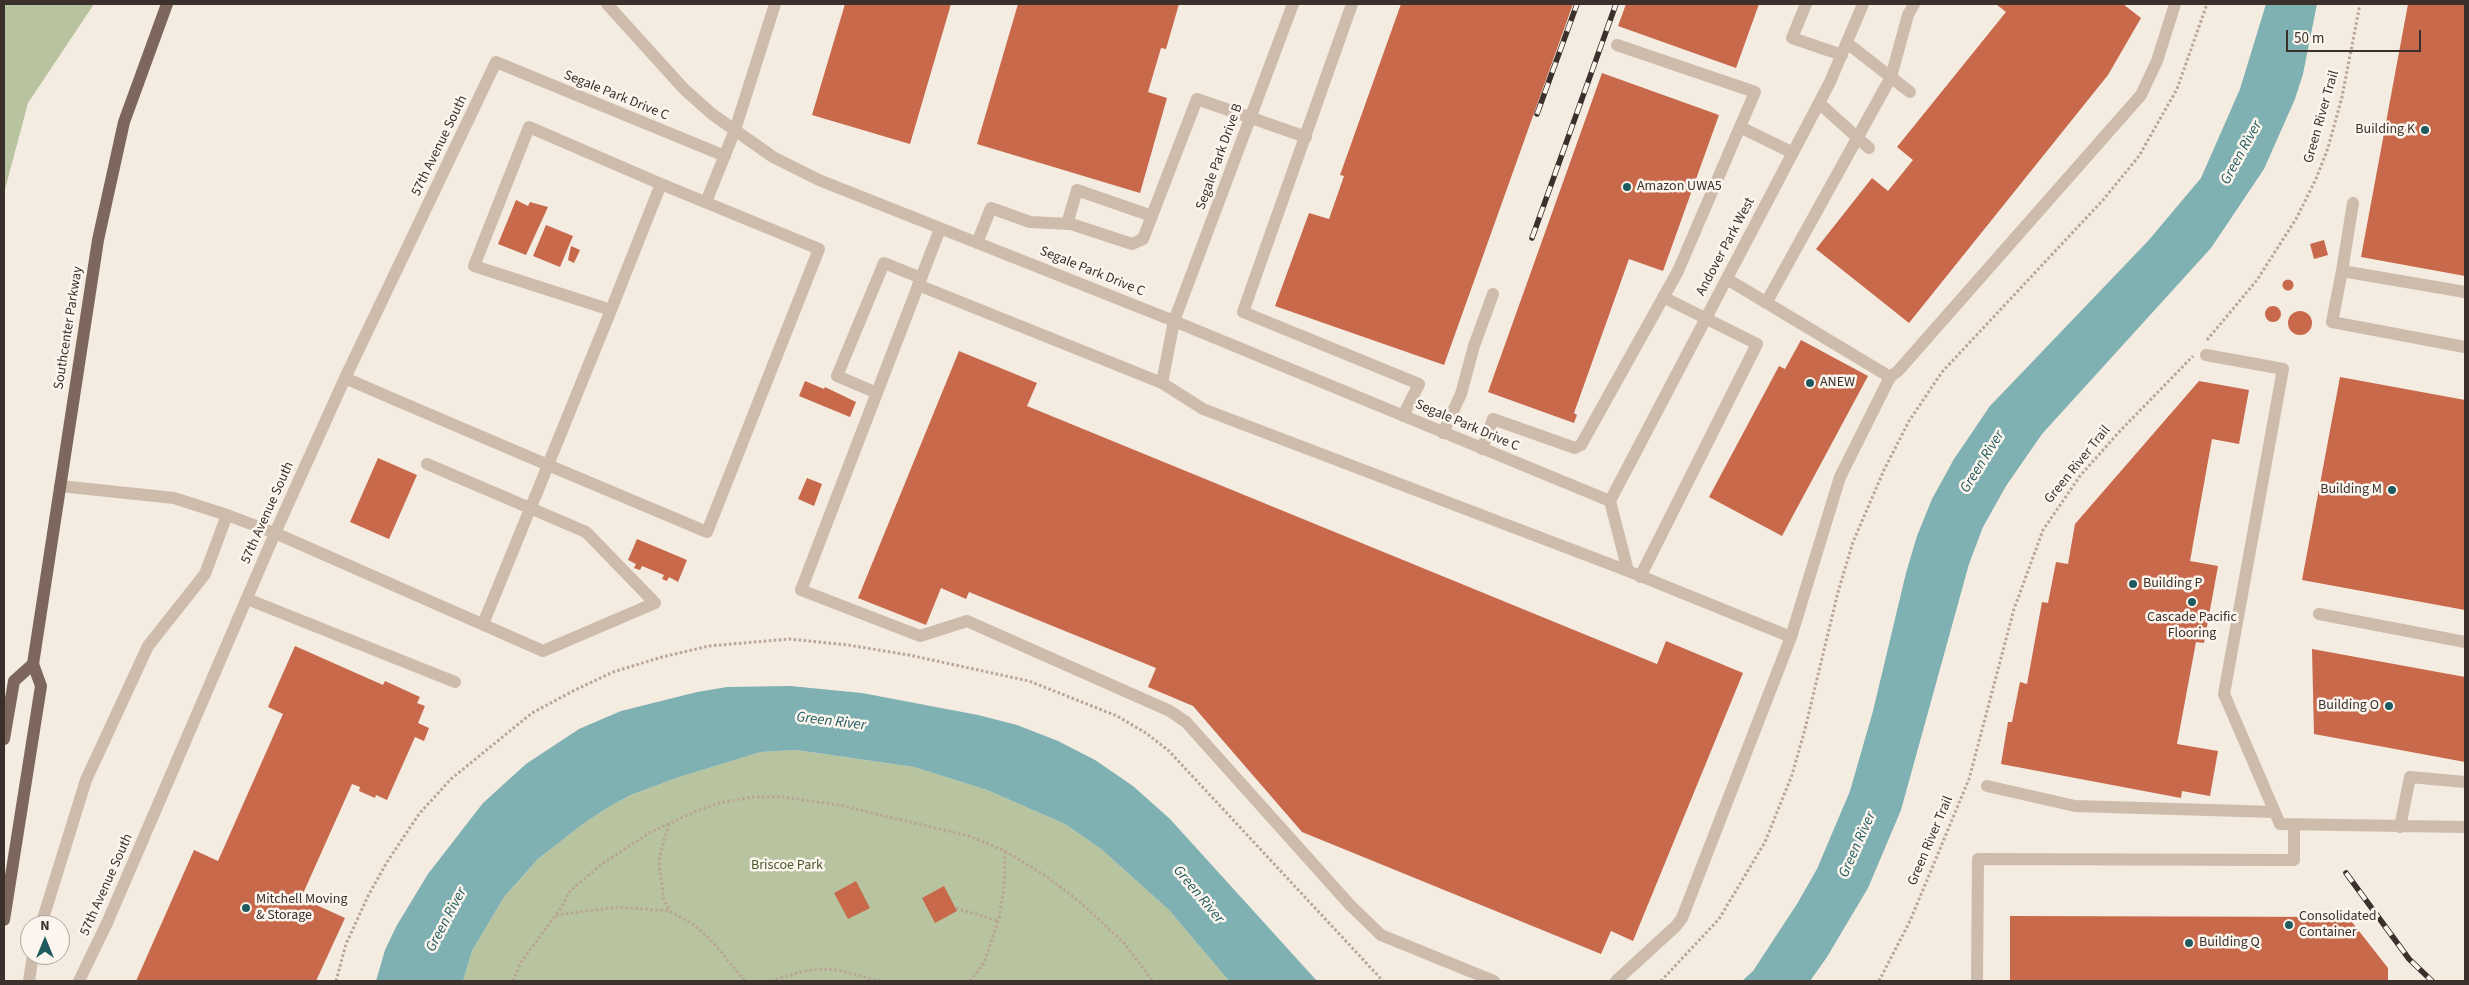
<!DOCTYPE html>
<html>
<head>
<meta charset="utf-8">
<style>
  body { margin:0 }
  #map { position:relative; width:2469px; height:985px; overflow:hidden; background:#f4ebe1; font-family:"Source Sans 3",sans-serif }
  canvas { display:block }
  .frame { position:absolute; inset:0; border:5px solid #3b302b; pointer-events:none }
  .north { position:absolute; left:20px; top:915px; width:50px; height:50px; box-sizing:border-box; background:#fbf5ee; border:1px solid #aea6a0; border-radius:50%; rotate:0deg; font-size:14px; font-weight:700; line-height:20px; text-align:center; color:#3b302b }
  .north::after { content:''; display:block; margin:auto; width:18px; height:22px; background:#1f5a5e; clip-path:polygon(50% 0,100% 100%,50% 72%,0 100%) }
  .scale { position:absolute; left:2286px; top:30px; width:135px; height:22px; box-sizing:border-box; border:2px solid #3b302b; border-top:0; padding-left:6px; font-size:15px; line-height:18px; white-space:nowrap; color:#3b302b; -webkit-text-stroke:4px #fbf5ee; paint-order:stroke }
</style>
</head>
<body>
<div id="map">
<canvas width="2469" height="985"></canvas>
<div class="frame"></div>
<div class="north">N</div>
<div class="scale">50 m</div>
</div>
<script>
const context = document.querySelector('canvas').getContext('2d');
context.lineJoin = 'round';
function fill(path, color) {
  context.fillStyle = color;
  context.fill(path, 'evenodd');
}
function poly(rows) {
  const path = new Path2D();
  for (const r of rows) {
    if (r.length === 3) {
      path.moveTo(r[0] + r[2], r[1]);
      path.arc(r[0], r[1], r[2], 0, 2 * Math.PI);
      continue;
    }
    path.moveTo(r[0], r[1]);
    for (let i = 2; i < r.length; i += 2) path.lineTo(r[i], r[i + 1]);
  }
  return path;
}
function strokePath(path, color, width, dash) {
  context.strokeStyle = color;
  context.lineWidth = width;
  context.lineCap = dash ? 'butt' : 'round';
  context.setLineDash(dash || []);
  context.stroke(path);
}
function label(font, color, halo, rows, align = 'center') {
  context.font = font + ' "Source Sans 3",sans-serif';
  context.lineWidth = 5;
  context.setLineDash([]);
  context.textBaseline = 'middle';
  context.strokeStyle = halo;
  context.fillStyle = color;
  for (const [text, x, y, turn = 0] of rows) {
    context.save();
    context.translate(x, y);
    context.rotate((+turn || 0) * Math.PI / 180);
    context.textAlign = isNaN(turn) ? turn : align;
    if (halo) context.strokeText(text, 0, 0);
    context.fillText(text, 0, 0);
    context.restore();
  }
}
const green = poly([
  [4,4,94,4,28,103,4,193],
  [796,750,914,767,987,790,1065,824,1101,849,1169,910,1229,981,463,981,472,951,504,897,538,859,583,824,607,808,631,795,676,778,761,752]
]);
const water = poly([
  [2266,4,2317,4,2303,74,2295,99,2264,169,2211,248,2042,434,2006,486,1983,527,1969,564,1901,810,1868,888,1827,957,1810,981,1742,981,1753,971,1797,904,1817,869,1850,791,1873,711,1906,573,1917,536,1932,499,1954,459,1990,406,2148,241,2201,178,2240,89],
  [790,686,862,693,978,715,1017,725,1058,741,1095,760,1133,786,1170,819,1317,981,1229,981,1169,910,1101,849,1065,824,987,790,914,767,796,750,761,752,676,778,631,795,607,808,583,824,538,859,504,897,472,951,463,981,376,981,385,950,397,925,428,874,483,803,526,764,579,729,621,711,697,692,727,687]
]);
const building = poly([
  [845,4,951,4,910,144,812,115],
  [1018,4,1179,4,1166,49,1161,48,1148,92,1167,98,1140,193,977,144],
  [1401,4,1573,4,1444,365,1275,306,1309,213,1329,219,1344,176,1340,175],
  [1626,4,1759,4,1736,68,1618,26],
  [1996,4,2123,4,2141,18,2108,75,1909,323,1816,249,1872,178,1888,191,1913,160,1897,147,2006,12],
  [2408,4,2465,4,2465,276,2361,257],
  [1602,73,1719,115,1663,271,1629,259,1574,413,1577,415,1574,423,1488,392],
  [516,200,528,206,530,202,548,207,526,255,498,244],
  [546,225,573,236,560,267,533,256],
  [2324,240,2328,255,2314,259,2310,244],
  [571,246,580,250,574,263,568,260],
  [2288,285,5.5],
  [2273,314,8],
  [2300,323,12],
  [1801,340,1868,376,1782,536,1709,497,1779,366,1785,369],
  [959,351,1037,383,1027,406,1657,664,1666,641,1743,673,1633,941,1611,931,1601,954,1302,832,1193,706,1148,687,1156,668,969,592,966,599,941,588,926,625,858,598],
  [2340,377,2465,400,2465,610,2302,580],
  [805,381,824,389,825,387,856,402,850,417,799,396],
  [2199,381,2249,390,2239,444,2212,439,2190,561,2218,566,2204,643,2196,642,2177,744,2218,751,2210,796,2182,791,2181,798,2001,764,2008,722,2012,722,2020,682,2027,684,2042,602,2048,603,2056,562,2068,564,2075,524],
  [378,458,417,475,389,539,350,522],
  [807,478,822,484,814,506,798,499],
  [637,539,687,560,678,582,669,577,667,581,662,579,664,575,642,566,640,570,634,568,636,564,628,560],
  [295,646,383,685,385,681,420,697,417,703,425,706,418,723,429,728,424,741,415,737,387,800,376,795,375,798,359,791,360,787,352,784,301,898,345,918,316,981,136,981,194,850,218,861,283,714,268,707],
  [2312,649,2465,677,2465,762,2314,734],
  [856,881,870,908,848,919,834,893],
  [944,886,957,911,935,923,922,898],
  [2010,916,2348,917,2388,968,2388,981,2010,981]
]);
const path = poly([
  [2207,340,2257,280,2296,219,2316,179,2328,148,2342,97,2360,4],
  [669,824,661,851,659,864,664,900,670,911],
  [956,908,998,921],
  [556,915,618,907,670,911,694,925,710,939,745,981],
  [336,981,346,944,368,896,387,862,419,814,451,779,532,713,573,691,613,672,662,657,709,646,789,639,848,645,909,655,1029,681,1117,716,1146,733,1169,751,1383,981],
  [513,981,521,962,561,908,570,891,602,864,649,833,694,812,719,803,752,797,783,797,839,805,969,836,1005,851,1046,876,1080,902,1124,943,1153,981],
  [771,981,804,971,822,969,838,970,880,981],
  [970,981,984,963,999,918,1004,889,1005,851],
  [1661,981,1719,919,1765,842,1792,775,1805,729,1838,592,1853,542,1884,470,1909,421,1942,372,2103,200,2139,156,2177,89,2207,4],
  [1879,981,1910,921,1969,779,2014,609,2043,530,2080,476,2120,431,2193,356]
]);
const minor = poly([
  [607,4,684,89,712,114,773,157,819,180,1174,321,1610,501],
  [1293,4,1174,321,1162,383,1203,409,1628,571,1791,637],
  [1352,4,1243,312,1419,384,1403,416],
  [1806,4,1792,38,1842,55],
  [1847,43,1910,92],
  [1819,103,1869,148],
  [1740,127,1793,153],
  [706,202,735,130,775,4],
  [2353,203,2342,271,2465,292],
  [1067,224,1077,190,1152,216],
  [940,229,801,590,920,636,967,621,1170,711,1186,722,1350,905,1381,935,1494,981],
  [977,243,991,208,1030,222,1071,224,1132,244,1143,239,1197,99,1306,137],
  [2342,271,2332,322,2465,347],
  [1727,279,1890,377],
  [918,285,1162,383],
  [1766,303,1891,77,1908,15,1914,4],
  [611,310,474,266,529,127,661,184],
  [2206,355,2283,369,2224,694,2280,824,2465,827],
  [345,378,391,398,548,465,707,532,819,249,661,184,611,310,548,465,538,490,530,509,483,624],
  [877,393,837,376,884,263,921,278],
  [1443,433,1461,394,1474,346,1493,294],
  [1482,449,1493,419,1575,448,1581,445,1678,271,1755,92,1617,45],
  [60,486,174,498,227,515,275,533,543,651,655,603,586,532,427,464],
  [1610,501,1830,82,1863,4],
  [1610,501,1628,571],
  [1640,577,1757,344,1663,297],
  [247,599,455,682],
  [2319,614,2465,642],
  [1987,786,2075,806,2275,812],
  [2400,827,2410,777,2465,782],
  [41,925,86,780,148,646,205,574,227,515],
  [29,981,33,955],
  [79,981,107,923,275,533,345,378,496,62,725,156],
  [1616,981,1676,926,1682,918,1791,637,1840,477,1890,377,1898,371,2141,95,2157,61,2175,4],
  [1977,981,1978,859,2294,860,2294,825]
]);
const major = poly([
  [4,739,14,681,33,664],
  [4,920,41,686,33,664,98,240,124,122,167,4]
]);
const rail = poly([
  [1537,114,1577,4],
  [1532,238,1616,4],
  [2346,873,2409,959,2432,981]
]);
const markers = [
  [2425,130,5,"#1f5a5e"],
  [1627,187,5,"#1f5a5e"],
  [1810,383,5,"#1f5a5e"],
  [2392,490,5,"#1f5a5e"],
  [2133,584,5,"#1f5a5e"],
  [2192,602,5,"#1f5a5e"],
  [2389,706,5,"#1f5a5e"],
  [246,908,5,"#1f5a5e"],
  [2289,925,5,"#1f5a5e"],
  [2189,943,5,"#1f5a5e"]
];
const streetNames = [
  ["Segale Park Drive C",616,96,22],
  ["Green River Trail",2322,117,-74],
  ["57th Avenue South",440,146,-64],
  ["Segale Park Drive B",1220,157,-70],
  ["Andover Park West",1726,247,-62],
  ["Segale Park Drive C",1092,272,22],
  ["Southcenter Parkway",69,328,-81],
  ["Segale Park Drive C",1467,426,23],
  ["Green River Trail",2078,465,-51],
  ["57th Avenue South",268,513,-66],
  ["Green River Trail",1931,841,-67],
  ["57th Avenue South",107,885,-66]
];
const poiNames = [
  ["Building K",2415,130,"right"],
  ["Amazon UWA5",1637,187],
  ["ANEW",1820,383],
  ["Building M",2382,490,"right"],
  ["Building P",2143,584],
  ["Cascade Pacific",2192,618,"center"],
  ["Flooring",2192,634,"center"],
  ["Building O",2379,706,"right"],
  ["Mitchell Moving",256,900],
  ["& Storage",256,916],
  ["Consolidated",2299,917],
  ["Container",2299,933],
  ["Building Q",2199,943]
];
const parkNames = [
  ["Briscoe Park",787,866]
];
const waterNames = [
  ["Green River",2242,153,-61],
  ["Green River",1983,462,-58],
  ["Green River",831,722,7],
  ["Green River",1858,845,-66],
  ["Green River",1198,895,50],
  ["Green River",447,920,-62]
];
fill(green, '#b8c4a0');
fill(water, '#7fb0b2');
fill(building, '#c8694b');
strokePath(path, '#b9a596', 3, [2.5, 2.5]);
strokePath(minor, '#cdbbac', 12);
strokePath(major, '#7d675c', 12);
strokePath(rail, '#3b302b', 5.5);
strokePath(rail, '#fbf5ee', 4, [11]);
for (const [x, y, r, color] of markers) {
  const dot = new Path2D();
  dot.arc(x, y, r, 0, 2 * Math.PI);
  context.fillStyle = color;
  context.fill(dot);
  strokePath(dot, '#fbf5ee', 2);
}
label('14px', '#3b302b', '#fbf5ee', streetNames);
label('14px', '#3b302b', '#fbf5ee', poiNames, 'left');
label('14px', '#4a5a2e', '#fbf5ee', parkNames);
label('italic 15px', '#1f5a5e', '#fbf5ee', waterNames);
</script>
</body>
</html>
